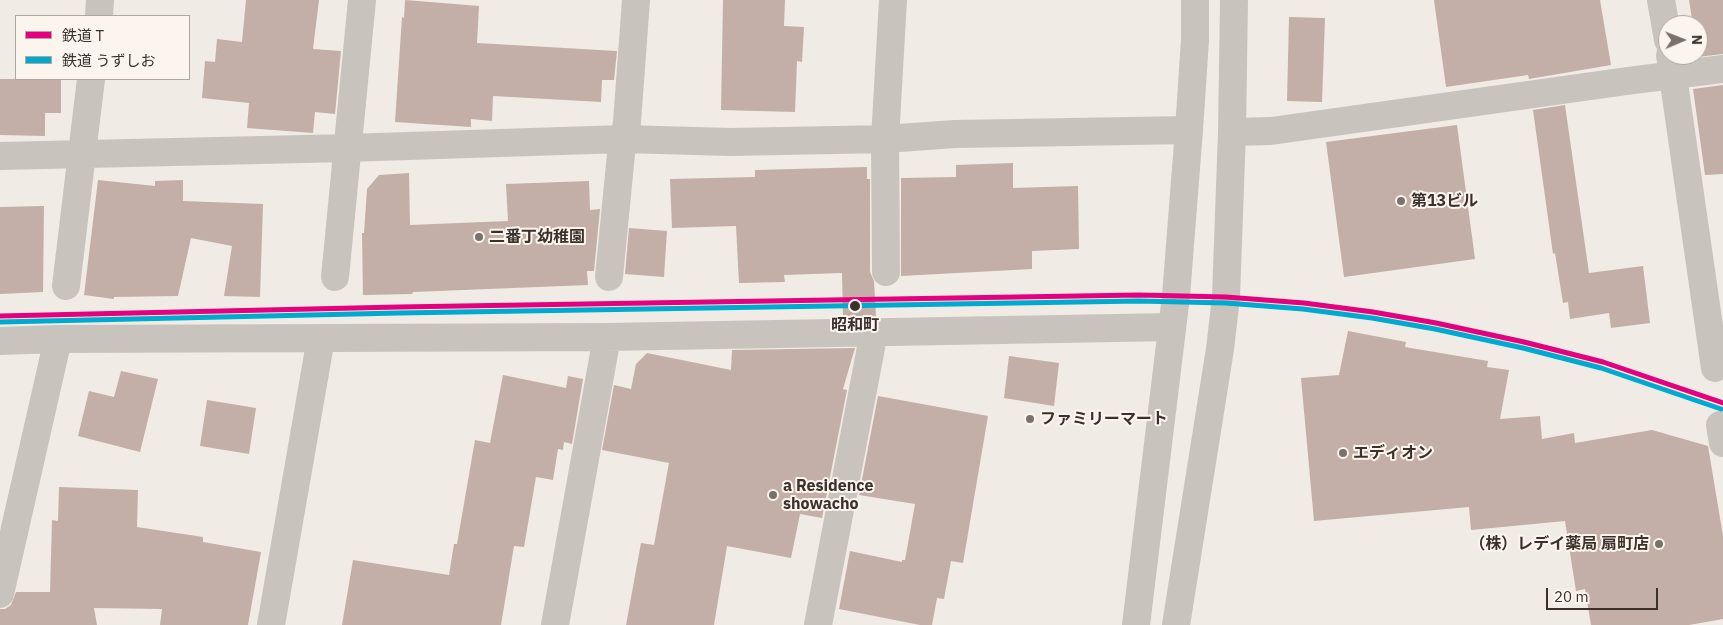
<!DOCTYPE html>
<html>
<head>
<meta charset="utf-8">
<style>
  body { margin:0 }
  #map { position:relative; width:1723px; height:625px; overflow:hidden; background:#f0ebe5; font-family:"IBM Plex Sans","Noto Sans JP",sans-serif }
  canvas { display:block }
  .legend { position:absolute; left:15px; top:15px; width:175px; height:65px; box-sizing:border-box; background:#fbf5ee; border:1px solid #aea6a0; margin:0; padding:6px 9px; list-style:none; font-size:15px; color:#3b302b }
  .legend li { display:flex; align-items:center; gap:10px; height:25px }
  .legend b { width:25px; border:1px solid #aea6a0 }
  .north { position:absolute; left:1658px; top:15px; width:50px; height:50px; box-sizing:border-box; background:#fbf5ee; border:1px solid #aea6a0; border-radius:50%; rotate:89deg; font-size:14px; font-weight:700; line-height:20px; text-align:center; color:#3b302b }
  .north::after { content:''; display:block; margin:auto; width:18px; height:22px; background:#7a716c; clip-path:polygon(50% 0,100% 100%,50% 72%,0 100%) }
  .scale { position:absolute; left:1546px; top:588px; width:112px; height:22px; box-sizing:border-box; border:2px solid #3b302b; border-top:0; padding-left:6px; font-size:15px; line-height:18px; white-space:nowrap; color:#3b302b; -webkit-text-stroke:4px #fbf5ee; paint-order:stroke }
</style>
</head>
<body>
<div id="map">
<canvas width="1723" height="625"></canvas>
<ul class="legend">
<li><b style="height:6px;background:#e5007d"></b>鉄道 T</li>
<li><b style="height:6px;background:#00a9ce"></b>鉄道 うずしお</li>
</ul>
<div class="north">N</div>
<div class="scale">20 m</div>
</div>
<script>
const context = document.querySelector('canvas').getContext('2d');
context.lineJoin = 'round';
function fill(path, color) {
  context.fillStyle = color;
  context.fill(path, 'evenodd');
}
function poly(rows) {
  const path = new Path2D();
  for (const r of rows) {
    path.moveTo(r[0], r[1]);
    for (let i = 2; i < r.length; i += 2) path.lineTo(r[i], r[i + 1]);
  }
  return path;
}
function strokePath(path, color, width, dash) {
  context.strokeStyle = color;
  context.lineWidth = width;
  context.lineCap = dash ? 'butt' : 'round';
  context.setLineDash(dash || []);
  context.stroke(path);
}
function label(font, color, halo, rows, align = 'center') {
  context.font = font + ' "IBM Plex Sans","Noto Sans JP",sans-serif';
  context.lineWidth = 4;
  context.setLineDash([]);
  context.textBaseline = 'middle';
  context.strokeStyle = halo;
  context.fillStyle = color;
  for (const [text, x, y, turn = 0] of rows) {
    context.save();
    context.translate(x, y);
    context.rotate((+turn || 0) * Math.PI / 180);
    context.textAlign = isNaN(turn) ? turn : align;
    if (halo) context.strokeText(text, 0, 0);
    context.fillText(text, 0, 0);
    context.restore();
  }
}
const building = poly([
  [246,0,319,0,313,49,341,51,335,114,315,112,313,133,247,128,249,103,202,98,205,61,215,62,217,39,242,42],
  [405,0,479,6,477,43,617,51,614,80,602,80,601,102,493,96,492,121,471,119,471,127,395,122,402,17,404,18],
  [723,0,785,0,784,26,804,27,802,62,797,61,795,112,721,110],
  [1434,0,1600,0,1611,65,1529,79,1528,75,1446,87],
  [1689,0,1723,0,1723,54,1689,58,1689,55,1698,55,1698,25,1693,25],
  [1289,17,1325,18,1322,102,1287,101],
  [0,79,61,79,61,113,45,113,45,136,0,135],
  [1723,85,1723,174,1705,175,1693,89],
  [1565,105,1589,273,1643,266,1650,323,1611,328,1609,313,1570,319,1568,302,1563,303,1555,253,1553,254,1533,110],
  [1457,125,1475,259,1344,277,1326,142],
  [1013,163,1013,188,1078,186,1079,249,1032,251,1032,269,901,276,901,178,956,177,956,165],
  [867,167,867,179,870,179,870,272,874,281,876,317,843,317,842,273,784,275,785,282,739,283,736,226,672,228,670,179,755,177,755,170],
  [409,173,410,225,508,221,506,184,589,181,590,210,600,209,594,271,587,271,588,285,413,292,412,294,363,295,362,233,364,233,367,189,379,175],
  [98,180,155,186,155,181,183,180,183,201,263,204,260,297,224,296,232,246,191,238,178,296,114,297,114,299,84,295],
  [44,206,43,292,0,294,0,207],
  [629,228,667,231,664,277,625,274],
  [1348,331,1406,342,1405,347,1488,361,1487,367,1509,370,1500,419,1540,416,1542,439,1574,433,1575,443,1652,430,1708,446,1723,536,1723,619,1689,625,1591,625,1585,589,1576,591,1565,521,1471,530,1469,507,1314,521,1301,378,1339,375],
  [855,348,843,389,847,390,822,518,800,514,791,558,727,546,714,625,626,625,641,543,654,545,669,463,602,450,614,385,631,389,636,364,647,353,731,370,732,350],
  [1009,356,1059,363,1054,406,1004,398],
  [121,371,158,379,140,452,78,436,89,391,114,397],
  [503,375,566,388,568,376,583,379,572,444,564,442,563,450,558,449,553,480,536,477,524,547,514,546,501,625,342,625,353,560,449,575,454,544,457,544,475,440,490,443],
  [878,396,988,416,963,563,951,561,944,599,937,598,932,625,920,625,839,609,850,551,902,562,902,560,905,560,915,504,859,495],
  [207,400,256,408,249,454,200,446],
  [59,487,138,490,137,527,203,537,203,542,261,552,248,625,160,625,162,609,94,608,97,625,0,625,0,609,5,609,11,605,16,592,50,592,52,520,58,521]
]);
const minor = poly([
  [1661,0,1668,40],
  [99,16,100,0],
  [1670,55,1715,368],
  [1232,132,1271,131,1627,81,1723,69],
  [0,156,347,148,623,139,731,142,885,139,955,134,1189,130],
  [886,272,885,139,893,0],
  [335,277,362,0],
  [609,277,621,154,627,122,636,0],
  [66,286,91,79],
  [0,341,58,339,607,337,1172,327],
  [1720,425,1723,443],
  [0,594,58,339],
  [271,625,321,338],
  [555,625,607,337],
  [818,625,874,332]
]);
const tertiary = poly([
  [1136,625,1176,296,1189,130,1195,40,1195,0],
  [1176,625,1220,349,1226,297,1232,132,1234,0]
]);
const rail1 = poly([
  [0,316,399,307,1139,295,1226,297,1304,303,1373,312,1436,323,1524,342,1603,362,1723,403]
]);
const rail2 = poly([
  [0,322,399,313,1139,301,1226,303,1303,309,1372,318,1435,329,1523,348,1601,368,1721,409]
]);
const markers = [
  [1401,201,5,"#7a716c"],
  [479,237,5,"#7a716c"],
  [855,306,6,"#3b302b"],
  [1030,419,5,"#7a716c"],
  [1343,453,5,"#7a716c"],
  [773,495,5,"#7a716c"],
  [1659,544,5,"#7a716c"]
];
const poiNames = [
  ["第13ビル",1411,201],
  ["二番丁幼稚園",489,237],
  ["ファミリーマート",1040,419],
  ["エディオン",1353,453],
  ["a Residence",783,486],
  ["showacho",783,504],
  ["（株）レデイ薬局 扇町店",1649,544,"right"]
];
const stopNames = [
  ["昭和町",855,325]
];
fill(building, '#c3afa7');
strokePath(minor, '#c9c3be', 28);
strokePath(tertiary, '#c9c3be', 28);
strokePath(rail1, '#e5007d', 5);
strokePath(rail2, '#00a9ce', 5);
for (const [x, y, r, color] of markers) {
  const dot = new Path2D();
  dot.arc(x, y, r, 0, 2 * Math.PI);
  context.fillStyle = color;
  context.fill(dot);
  strokePath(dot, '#fbf5ee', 2);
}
label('bold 16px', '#3b302b', '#fbf5ee', poiNames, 'left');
label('bold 16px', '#3b302b', '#fbf5ee', stopNames);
</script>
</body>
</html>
